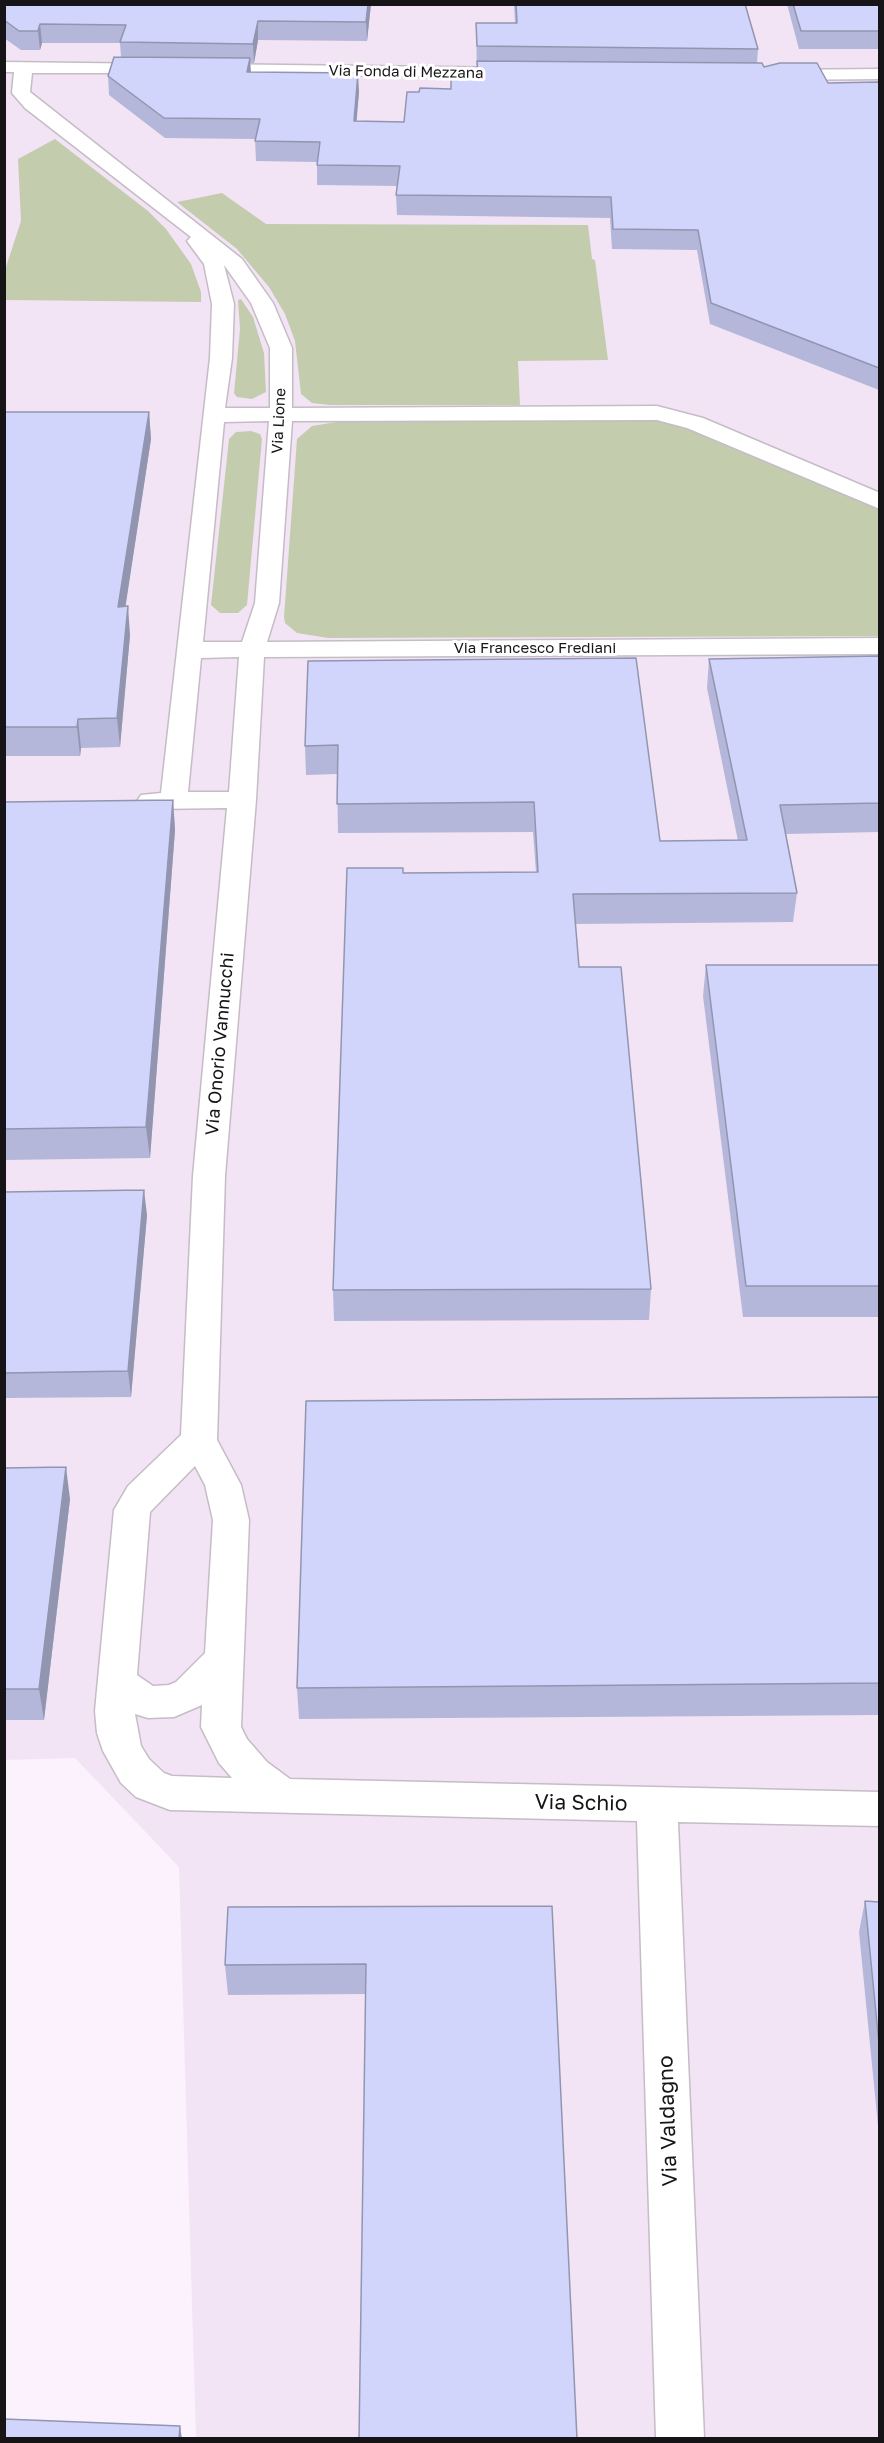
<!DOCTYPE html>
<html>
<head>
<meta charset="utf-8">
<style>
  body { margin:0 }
  #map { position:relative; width:884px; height:2443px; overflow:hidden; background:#fbf2fd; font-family:"Golos Text",sans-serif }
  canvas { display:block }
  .frame { position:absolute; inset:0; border:6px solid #171417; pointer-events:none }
</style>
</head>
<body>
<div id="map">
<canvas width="884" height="2443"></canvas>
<div class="frame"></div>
</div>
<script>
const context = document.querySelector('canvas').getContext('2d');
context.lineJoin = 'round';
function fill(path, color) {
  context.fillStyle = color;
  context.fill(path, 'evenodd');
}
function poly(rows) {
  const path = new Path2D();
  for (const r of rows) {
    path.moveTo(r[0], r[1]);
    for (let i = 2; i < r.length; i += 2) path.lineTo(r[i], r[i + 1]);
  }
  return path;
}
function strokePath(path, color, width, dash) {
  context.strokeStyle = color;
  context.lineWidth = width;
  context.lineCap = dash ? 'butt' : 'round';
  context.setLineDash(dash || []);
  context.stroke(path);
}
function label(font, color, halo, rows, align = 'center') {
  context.font = font + ' "Golos Text",sans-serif';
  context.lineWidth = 6;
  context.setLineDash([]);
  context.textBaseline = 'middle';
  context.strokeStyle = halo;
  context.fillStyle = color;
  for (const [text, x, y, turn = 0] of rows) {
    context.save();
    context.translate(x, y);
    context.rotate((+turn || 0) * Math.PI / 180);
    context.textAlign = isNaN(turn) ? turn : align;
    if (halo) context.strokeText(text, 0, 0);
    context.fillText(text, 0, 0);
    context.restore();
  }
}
const built = poly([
  [4,5,879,5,879,2438,196,2438,179,1867,75,1758,5,1760]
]);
const green = poly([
  [55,139,148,211,166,229,191,264,201,292,201,302,5,300,5,270,21,221,18,159],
  [222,193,266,224,588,225,592,259,595,260,608,360,518,361,520,405,330,405,312,403,301,394,295,341,285,314,269,287,237,249,177,202],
  [241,299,253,317,264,353,266,392,252,399,237,397,234,393,240,329,238,300],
  [349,420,653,420,676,423,879,509,879,636,328,638,297,633,285,623,284,617,297,439,312,426],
  [251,431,260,434,262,439,247,605,238,613,220,613,211,605,229,439,236,432]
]);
const street = poly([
  [4,62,161,64,164,68,161,72,155,73,32,73,30,92,242,259,273,303,292,348,292,408,657,406,703,418,880,493,880,509,687,428,657,420,292,421,279,603,267,642,880,638,880,654,264,657,256,800,225,1176,217,1440,241,1485,249,1520,241,1727,247,1739,267,1762,290,1779,880,1792,880,1826,678,1822,704,2438,656,2438,637,1821,170,1810,136,1797,121,1783,103,1751,97,1733,95,1711,114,1510,128,1486,181,1435,193,1176,227,808,151,809,141,807,137,801,141,795,161,793,210,358,212,304,204,264,187,241,191,237,25,108,12,93,14,72,4,72,4,62],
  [224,265,251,303,270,348,270,408,225,408,232,358,234,304,224,265],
  [269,421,255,603,242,642,203,642,224,422,269,421],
  [239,657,229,792,188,792,201,658,239,657],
  [195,1466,205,1485,213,1520,205,1653,176,1682,169,1685,153,1686,137,1675,150,1512,195,1466],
  [202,1705,201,1727,219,1763,232,1778,172,1776,164,1773,149,1759,141,1746,135,1714,148,1718,174,1717,202,1705],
  [206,64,521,68,530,73,521,78,200,73,197,69,200,65,206,64],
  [880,69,880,79,779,80,770,75,779,70,880,69]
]);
const wall = poly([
  [4,4,371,4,367,41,258,40,254,63,250,63,251,72,359,92,356,121,404,122,419,92,451,89,477,76,476,23,515,23,514,4,745,4,758,49,757,63,764,67,828,83,879,82,879,390,710,324,697,250,612,249,610,218,397,215,396,195,397,186,317,185,317,162,256,161,255,139,165,138,109,95,108,76,121,57,120,43,42,43,40,50,21,50,4,38],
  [787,4,879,4,879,49,799,49],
  [4,412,149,412,151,439,125,607,130,635,120,747,81,748,80,756,4,756],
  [879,656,879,832,786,834,797,893,793,922,575,924,579,967,651,1289,649,1320,334,1321,333,1290,404,873,536,872,533,832,338,833,337,774,306,775,305,746,308,661,660,841,738,841,707,688,709,659],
  [173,800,175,830,150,1158,4,1160,4,802],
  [706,965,879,965,879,1317,743,1317,703,996],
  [4,1192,147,1215,131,1397,4,1398],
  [879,1397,879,1715,299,1719,297,1688],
  [4,1468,70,1499,44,1720,4,1720],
  [865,1901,879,1902,879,2136,859,1932],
  [552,1906,365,1994,228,1995,225,1965]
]);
const shadedWall = poly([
  [368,4,371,4,367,41,366,22],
  [258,21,258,40,254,63,253,44],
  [40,24,42,43,40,50,38,31],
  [250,58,251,78,247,72],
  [358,73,359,92,355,140,354,121],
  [149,412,151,439,121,636,118,607],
  [128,606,130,635,120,747,117,718],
  [78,719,81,748,80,756,77,727],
  [173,800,175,830,150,1158,146,1127],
  [144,1190,147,1215,131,1397,128,1371],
  [66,1467,70,1499,44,1720,39,1689],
  [180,2426,182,2439,179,2439]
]);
const building = poly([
  [4,4,368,4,366,22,258,21,253,44,120,42,126,25,40,24,38,31,19,31,4,20,4,4],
  [516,4,745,4,758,49,477,46,476,23,517,23,516,4],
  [793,4,879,4,879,31,801,31,793,4],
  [114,57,250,58,247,72,358,73,354,121,404,122,407,92,419,92,420,88,451,89,451,75,478,76,477,61,762,63,764,67,780,63,817,63,828,83,879,82,879,368,711,303,698,230,613,229,611,197,396,195,400,166,317,165,320,142,255,141,260,119,164,118,108,76,114,57],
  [4,412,149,412,118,607,128,606,117,718,78,719,77,727,4,727,4,412],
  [879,656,879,803,780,805,797,893,573,894,579,967,621,967,651,1289,333,1290,347,868,403,868,403,873,538,872,534,802,337,804,338,745,305,746,308,661,636,658,660,841,747,840,709,659,879,656],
  [173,800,146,1127,4,1129,4,802,173,800],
  [706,965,879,965,879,1286,746,1286,706,965],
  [144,1190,128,1371,4,1373,4,1192,144,1190],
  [879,1397,879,1683,297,1688,306,1401,879,1397],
  [66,1467,39,1689,4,1689,4,1468,66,1467],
  [865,1901,879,1902,879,2044,865,1901],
  [552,1906,577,2439,359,2439,366,1964,225,1965,228,1907,552,1906],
  [4,2419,180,2426,179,2439,4,2439,4,2419]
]);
const farStreetnames = [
  ["Via Fonda di Mezzana",406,72,1],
  ["Via Lione",279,421,-87],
  ["Via Francesco Frediani",535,648]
];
const streetNames = [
  ["Via Onorio Vannucchi",220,1044,-85]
];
const nearStreetnames = [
  ["Via Schio",581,1803,1],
  ["Via Valdagno",668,2121,-92]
];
fill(built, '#f2e4f4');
fill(green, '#c3cdae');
strokePath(street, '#c5bcc6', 3);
fill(street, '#fff');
fill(wall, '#b4b7d9');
fill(shadedWall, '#9295b0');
fill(building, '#d1d5fc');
strokePath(building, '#9295b0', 1.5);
label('15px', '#171417', '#fff', farStreetnames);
label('18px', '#171417', '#fff', streetNames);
label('21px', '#171417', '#fff', nearStreetnames);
</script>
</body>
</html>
